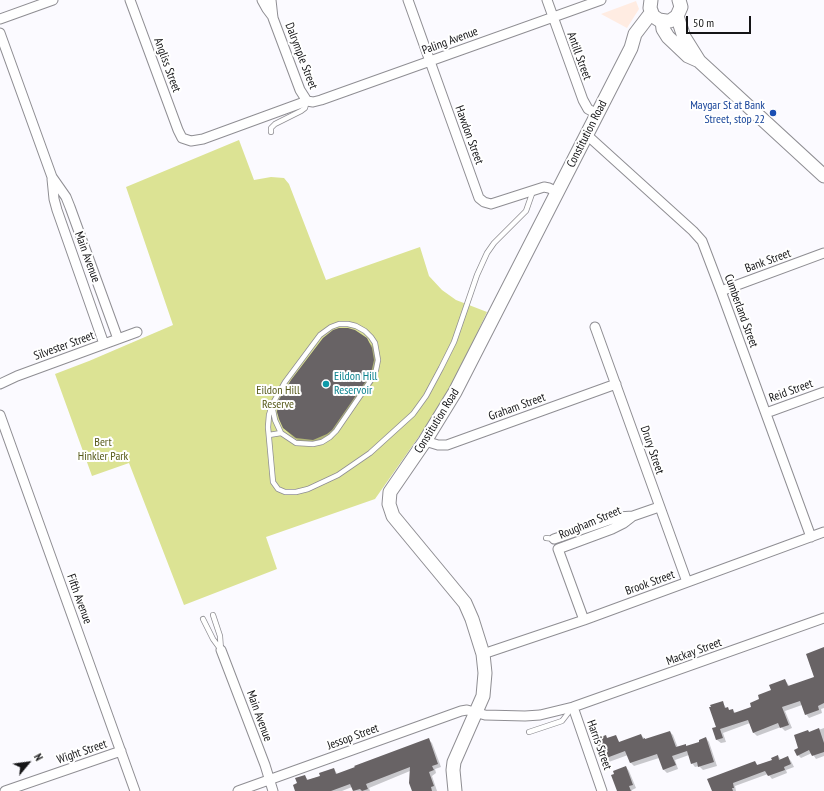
<!DOCTYPE html>
<html>
<head>
<meta charset="utf-8">
<style>
  body { margin:0 }
  #map { position:relative; width:824px; height:791px; overflow:hidden; background:#fbfaff; font-family:"PT Sans Narrow",sans-serif }
  canvas { display:block }
  .north { position:absolute; left:8px; top:743px; width:40px; height:40px; -webkit-text-stroke:3px #fff; paint-order:stroke; rotate:61deg; font-size:11px; font-weight:700; line-height:16px; text-align:center; color:#141416 }
  .north::after { content:''; display:block; margin:auto; width:14px; height:18px; background:#141416; clip-path:polygon(50% 0,100% 100%,50% 72%,0 100%) }
  .scale { position:absolute; left:686px; top:16px; width:65px; height:18px; box-sizing:border-box; border:2px solid #141416; border-top:0; padding-left:5px; font-size:12px; line-height:14px; white-space:nowrap; color:#141416; -webkit-text-stroke:3px #fff; paint-order:stroke }
</style>
</head>
<body>
<div id="map">
<canvas width="824" height="791"></canvas>
<div class="north">N</div>
<div class="scale">50 m</div>
</div>
<script>
const context = document.querySelector('canvas').getContext('2d');
context.lineJoin = 'round';
function fill(path, color) {
  context.fillStyle = color;
  context.fill(path, 'evenodd');
}
function poly(rows) {
  const path = new Path2D();
  for (const r of rows) {
    path.moveTo(r[0], r[1]);
    for (let i = 2; i < r.length; i += 2) path.lineTo(r[i], r[i + 1]);
  }
  return path;
}
function strokePath(path, color, width, dash) {
  context.strokeStyle = color;
  context.lineWidth = width;
  context.lineCap = dash ? 'butt' : 'round';
  context.setLineDash(dash || []);
  context.stroke(path);
}
function label(font, color, halo, rows, align = 'center') {
  context.font = font + ' "PT Sans Narrow",sans-serif';
  context.lineWidth = 4;
  context.setLineDash([]);
  context.textBaseline = 'middle';
  context.strokeStyle = halo;
  context.fillStyle = color;
  for (const [text, x, y, turn = 0] of rows) {
    context.save();
    context.translate(x, y);
    context.rotate((+turn || 0) * Math.PI / 180);
    context.textAlign = isNaN(turn) ? turn : align;
    if (halo) context.strokeText(text, 0, 0);
    context.fillText(text, 0, 0);
    context.restore();
  }
}
const commercial = poly([
  [636,1,639,9,627,28,601,14]
]);
const green = poly([
  [239,140,254,180,271,177,284,178,289,184,326,280,420,247,429,276,442,290,456,300,487,312,448,395,375,499,266,537,277,569,184,605,129,463,92,476,55,374,89,361,173,325,126,187]
]);
const shadow = poly([
  [366,339,375,349,379,365,377,374,373,383,336,434,332,439,318,445,304,444,293,437,284,428],
  [824,648,824,708,821,709,822,713,809,718,806,714,802,705,785,711,792,728,785,731,781,727,757,736,753,732,750,723,723,733,726,742,721,743,717,740,713,729,717,727,722,702,727,709,730,711,732,710,736,713,752,707,785,680,790,687,815,678],
  [824,728,824,756,816,759,812,753,801,758,798,755,799,748,808,731,810,733],
  [670,732,673,735,678,748,686,745,687,747,701,743,706,738,709,742,717,766,703,770,699,766,695,767,692,763,689,755,675,760,678,769,667,773,664,770,659,758,634,766,630,762,628,755,606,763,602,760,596,743,615,736,620,743,641,735,646,740],
  [429,740,432,743,441,767,435,769,436,773,432,776,437,791,414,791,410,771,369,788,370,791,354,791,352,787,342,791,296,791,298,784,305,776,308,780,321,776,334,769,338,775],
  [778,756,781,760,788,758,791,761,794,767,786,770,787,773,772,779,768,774,735,786,736,791,713,791,755,762,758,766,773,760],
  [626,767,629,771,636,788,632,790,632,791,618,791]
]);
const building = poly([
  [339,328,348,328,355,330,367,338,372,348,374,360,372,369,368,378,332,430,327,434,313,440,296,438,283,428,279,419,277,412,278,401,291,380,323,338,333,330],
  [824,647,824,703,818,706,819,710,805,715,800,701,782,707,789,725,780,728,778,723,753,733,748,720,720,729,723,738,716,740,712,728,716,727,709,707,711,707,710,705,723,701,725,708,728,707,729,710,733,709,734,713,751,707,750,703,759,699,758,695,771,690,769,685,785,679,788,686,814,677,806,654],
  [819,728,824,743,824,752,812,756,809,750,797,756,794,750,798,748,794,735,808,730,809,732],
  [670,731,676,747,686,744,686,746,699,742,699,740,706,737,714,762,698,767,697,762,691,764,687,751,672,756,676,765,663,770,657,754,630,763,625,751,601,760,595,742,599,741,598,738,606,735,607,738,616,735,619,742,641,734,643,739,645,738,645,739],
  [429,738,438,764,432,766,434,770,429,772,434,786,431,787,432,791,412,791,409,783,410,767,366,784,368,789,362,791,360,789,353,791,350,784,331,791,295,791,293,785,297,783,295,778,305,775,307,780,320,776,319,773,334,768,336,774,355,767,354,766],
  [778,755,779,760,788,756,791,764,784,767,785,770,768,776,765,771,733,783,734,788,732,788,733,791,712,791,707,779,755,761,757,765,772,760,771,758],
  [626,766,633,785,629,786,631,791,617,791,611,775,614,774,613,771]
]);
const lane = poly([
  [271,132,271,128,275,124,301,111,305,108,307,101],
  [272,405,275,420,281,433,296,443,313,444,322,442,330,437,336,431,371,380,376,370,378,360,375,343,371,337,365,331,356,326,348,324,339,324,331,327,320,335,285,382,272,405,269,415,268,427,273,482,278,489,285,492,296,492,308,489,338,475,370,453,413,414,426,396,441,368,454,342,477,275,487,253,494,243,526,211,533,191],
  [269,435,281,433],
  [546,538,554,539],
  [203,619,213,639,221,650,220,636,213,615],
  [529,732,562,721,572,708]
]);
const street = poly([
  [130,0,178,130,182,138,191,141,203,139,307,101,313,102,321,100,601,0],
  [262,0,267,9,273,17],
  [271,0,273,18,300,90,307,101],
  [408,0,479,198,484,202,491,204,544,187,549,188,557,192],
  [547,0,583,100,588,109,597,114],
  [0,19,53,0],
  [0,33,52,177,66,197,70,207,118,339],
  [587,135,693,231,702,241,721,291,811,537],
  [52,179,54,199,57,210,104,344],
  [721,291,824,253],
  [595,327,687,582],
  [0,384,17,376,137,332],
  [766,413,824,392],
  [0,415,135,791],
  [425,441,438,445,447,445,616,384],
  [554,539,618,517,633,516],
  [584,620,558,549,612,529,624,523,633,516,659,507],
  [221,650,265,765,273,791],
  [483,654,584,620,824,532],
  [573,707,602,791],
  [5,791,121,751],
  [238,791,461,711,467,710,485,715,525,716,540,715,573,707,824,618]
]);
const secondary = poly([
  [651,0,650,8,653,16,659,20,666,21,670,21,677,16,681,7,679,0],
  [677,16,684,37,699,61,824,176],
  [662,21,663,29,668,37,688,56,697,60],
  [455,791,453,770,454,762,483,696,485,673,483,654,472,619,465,603,393,516,389,504,390,492,425,441,455,392,631,48,635,34,651,13]
]);
const markers = [
  [773,113,4,"#1a4fb4"],
  [326,384,4,"#0f9aa8"]
];
const streetNames = [
  ["Paling Avenue",450,41,-20],
  ["Dalrymple Street",301,56,69],
  ["Antill Street",579,56,70],
  ["Angliss Street",167,65,70],
  ["Constitution Road",587,134,-63],
  ["Hawdon Street",469,135,70],
  ["Main Avenue",87,257,70],
  ["Bank Street",768,261,-20],
  ["Cumberland Street",741,311,70],
  ["Silvester Street",64,346,-20],
  ["Reid Street",791,391,-20],
  ["Graham Street",517,407,-20],
  ["Constitution Road",437,421,-58],
  ["Drury Street",652,450,71],
  ["Rougham Street",590,523,-23],
  ["Brook Street",650,583,-20],
  ["Fifth Avenue",79,599,70],
  ["Mackay Street",694,652,-20],
  ["Main Avenue",259,716,70],
  ["Jessop Street",353,737,-20],
  ["Harris Street",599,745,70],
  ["Wight Street",82,752,-19]
];
const transitNames = [
  ["Maygar St at Bank",765,106],
  ["Street, stop 22",765,120]
];
const cultureNames = [
  ["Eildon Hill",334,377],
  ["Reservoir",334,391]
];
const parkNames = [
  ["Eildon Hill",278,391],
  ["Reserve",278,405],
  ["Bert",103,443],
  ["Hinkler Park",103,457]
];
fill(commercial, '#ffece2');
fill(green, '#dce394');
fill(shadow, '#0003');
fill(building, '#686365');
strokePath(lane, '#8f8e93', 6);
strokePath(street, '#8f8e93', 11);
strokePath(secondary, '#8f8e93', 15);
strokePath(lane, '#fff', 4.5);
strokePath(street, '#fff', 9);
strokePath(secondary, '#fff', 13);
for (const [x, y, r, color] of markers) {
  const dot = new Path2D();
  dot.arc(x, y, r, 0, 2 * Math.PI);
  context.fillStyle = color;
  context.fill(dot);
  strokePath(dot, '#fff', 1.5);
}
label('12px', '#141416', '#fff', streetNames);
label('12px', '#164399', '#fff', transitNames, 'right');
label('12px', '#0d838f', '#fff', cultureNames, 'left');
label('12px', '#585b1c', '#fff', parkNames);
</script>
</body>
</html>
